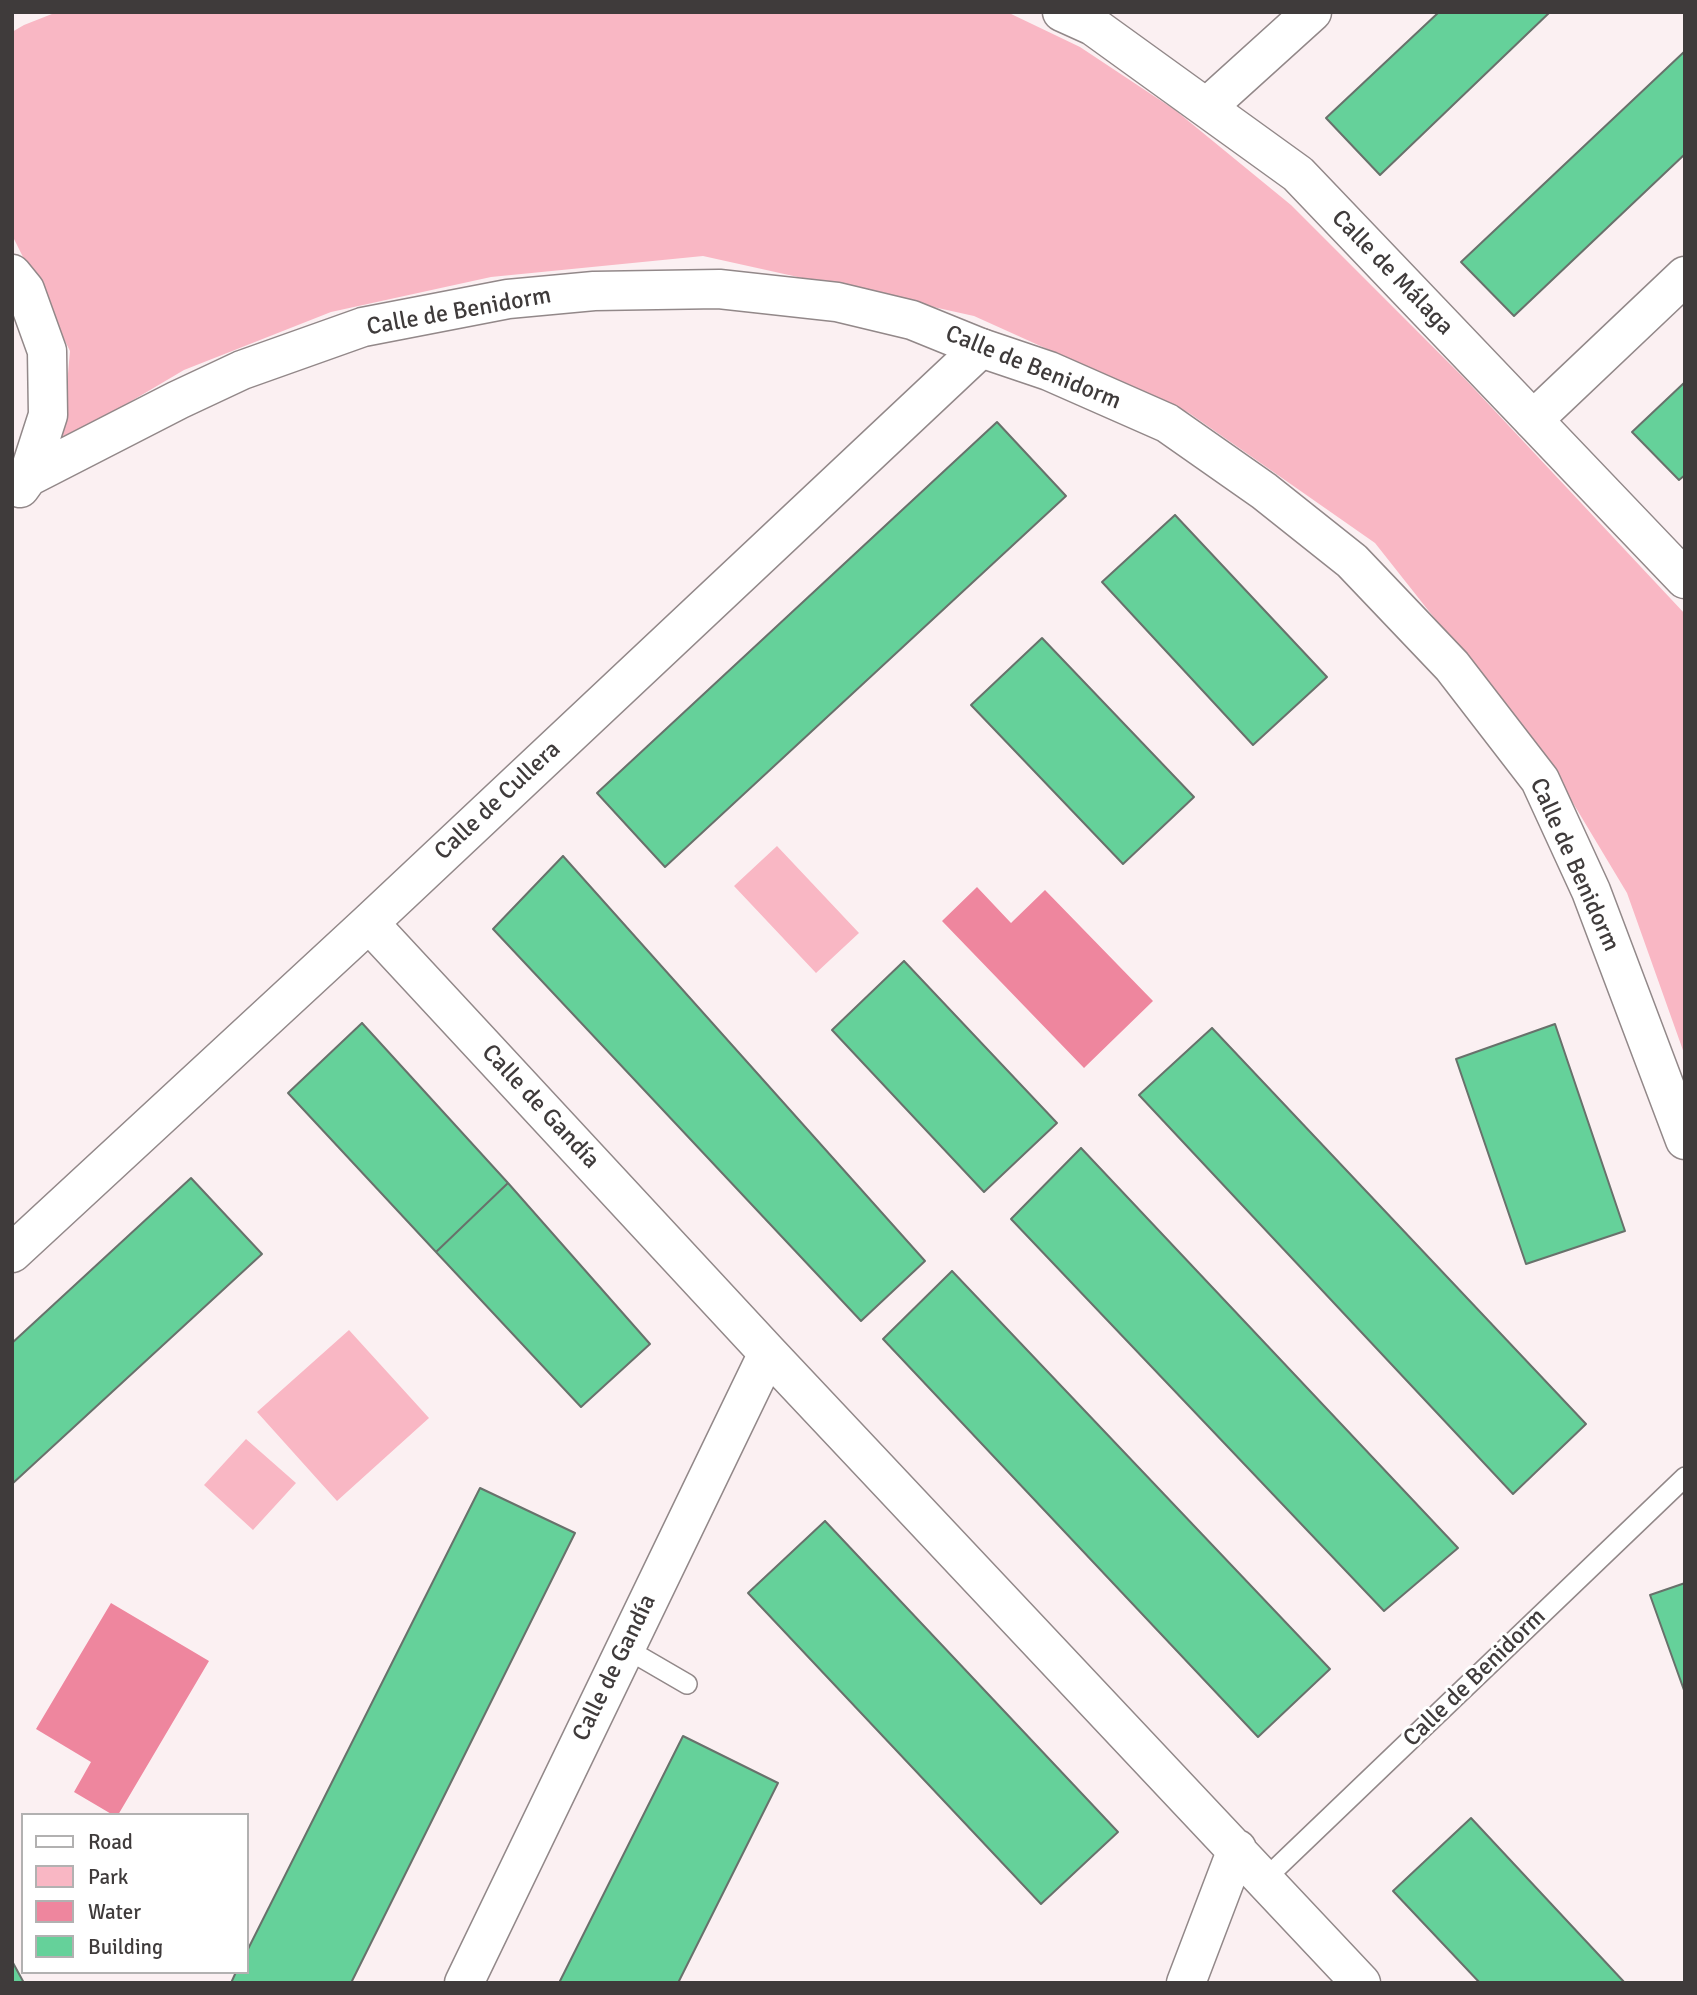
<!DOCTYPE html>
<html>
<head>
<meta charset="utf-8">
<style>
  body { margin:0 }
  #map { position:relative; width:1697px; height:1995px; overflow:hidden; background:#fbf0f2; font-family:Signika,sans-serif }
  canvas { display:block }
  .frame { position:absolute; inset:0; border:14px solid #3f3b3b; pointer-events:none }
  .legend { position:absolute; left:21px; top:1813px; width:228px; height:161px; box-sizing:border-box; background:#fff; border:2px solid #b2b1b1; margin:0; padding:9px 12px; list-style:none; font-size:21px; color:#3f3b3b }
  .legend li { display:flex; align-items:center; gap:14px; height:35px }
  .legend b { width:35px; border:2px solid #b2b1b1 }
</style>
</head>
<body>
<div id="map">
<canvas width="1697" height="1995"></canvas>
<div class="frame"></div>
<ul class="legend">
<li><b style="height:9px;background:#fff"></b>Road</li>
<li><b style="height:19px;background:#f9b7c4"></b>Park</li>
<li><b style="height:19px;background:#ee869e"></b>Water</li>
<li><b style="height:19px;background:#65d19a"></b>Building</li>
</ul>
</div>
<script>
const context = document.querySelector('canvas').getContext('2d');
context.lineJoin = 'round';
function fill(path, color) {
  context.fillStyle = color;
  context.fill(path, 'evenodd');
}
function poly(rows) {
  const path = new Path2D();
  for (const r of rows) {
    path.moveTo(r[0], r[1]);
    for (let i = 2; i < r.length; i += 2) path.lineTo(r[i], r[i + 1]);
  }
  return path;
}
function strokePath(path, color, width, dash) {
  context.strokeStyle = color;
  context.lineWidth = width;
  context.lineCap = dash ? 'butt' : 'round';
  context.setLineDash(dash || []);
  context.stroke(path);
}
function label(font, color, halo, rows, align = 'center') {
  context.font = font + ' Signika,sans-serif';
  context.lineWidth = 6;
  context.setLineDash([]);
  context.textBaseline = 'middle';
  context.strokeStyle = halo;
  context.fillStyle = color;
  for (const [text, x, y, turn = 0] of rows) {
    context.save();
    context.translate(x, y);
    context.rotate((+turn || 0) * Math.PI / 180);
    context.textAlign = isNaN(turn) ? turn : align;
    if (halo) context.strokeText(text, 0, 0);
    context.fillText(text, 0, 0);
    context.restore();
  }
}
const green = poly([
  [57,12,1007,12,1080,47,1175,110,1291,205,1465,379,1685,614,1685,1056,1627,893,1549,763,1375,543,1189,413,974,316,703,256,491,277,331,312,184,370,62,442,70,351,12,235,12,32,24,25],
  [777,846,859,933,816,973,734,886],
  [349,1330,429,1418,337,1501,257,1412],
  [246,1439,296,1483,253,1530,204,1485]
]);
const water = poly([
  [977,887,1011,923,1045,890,1153,1001,1084,1068,942,921],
  [111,1603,209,1661,118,1815,113,1815,74,1792,91,1762,36,1729]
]);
const building = poly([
  [1439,12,1550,12,1380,175,1326,118,1439,12],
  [1685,51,1685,154,1514,316,1461,262,1685,51],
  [1685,382,1685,475,1679,480,1632,432,1685,382],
  [997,422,1066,496,665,867,597,793,997,422],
  [1175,515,1327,677,1253,745,1102,582,1175,515],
  [1042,638,1194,797,1123,864,971,705,1042,638],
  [563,856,925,1261,861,1321,493,929,563,856],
  [904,961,1057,1123,984,1192,832,1030,904,961],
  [362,1023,508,1183,436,1252,288,1093,362,1023],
  [1555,1024,1625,1231,1526,1264,1456,1059,1555,1024],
  [1212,1028,1586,1424,1513,1494,1139,1095,1212,1028],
  [1081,1148,1458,1548,1384,1611,1011,1219,1081,1148],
  [191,1178,262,1254,12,1484,12,1343,191,1178],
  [508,1183,650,1344,581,1407,436,1252,508,1183],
  [952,1271,1330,1669,1258,1737,883,1339,952,1271],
  [480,1488,575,1533,351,1983,231,1983,236,1972,247,1972,247,1951,480,1488],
  [825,1521,1118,1832,1041,1904,748,1593,825,1521],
  [1685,1583,1685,1693,1650,1595,1685,1583],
  [683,1736,778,1783,678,1983,559,1983,683,1736],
  [1471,1818,1625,1983,1480,1983,1393,1891,1471,1818],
  [12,1961,24,1983,12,1983,12,1961]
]);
const lane = poly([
  [625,1648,687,1684],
  [1265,1879,1685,1477]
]);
const street = poly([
  [1207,107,1312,12],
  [1533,420,1685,276],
  [369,923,768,1353,1361,1983],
  [12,1253,369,923,981,348],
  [464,1983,768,1353],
  [1186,1983,1237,1849]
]);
const secondary = poly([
  [1062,12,1093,26,1298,174,1685,579],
  [12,274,25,290,47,351,48,415,28,477,20,488],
  [28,477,178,400,242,370,363,327,508,299,594,291,719,289,837,302,912,320,981,348,1049,371,1167,423,1264,491,1352,561,1452,666,1540,780,1591,891,1685,1140]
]);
const streetNames = [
  ["Calle de Málaga",1392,273,46],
  ["Calle de Benidorm",459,312,-10],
  ["Calle de Benidorm",1033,368,22],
  ["Calle de Cullera",498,801,-43],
  ["Calle de Benidorm",1574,865,66],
  ["Calle de Gandía",540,1107,47],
  ["Calle de Gandía",615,1668,-64],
  ["Calle de Benidorm",1475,1678,-44]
];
fill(green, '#f9b7c4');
fill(water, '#ee869e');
fill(building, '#65d19a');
strokePath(building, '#68716b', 2);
strokePath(lane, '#928889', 22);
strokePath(street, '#928889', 41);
strokePath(secondary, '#928889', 41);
strokePath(lane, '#fff', 19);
strokePath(street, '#fff', 38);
strokePath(secondary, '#fff', 38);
label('24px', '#3f3b3b', '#fff', streetNames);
</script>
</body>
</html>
